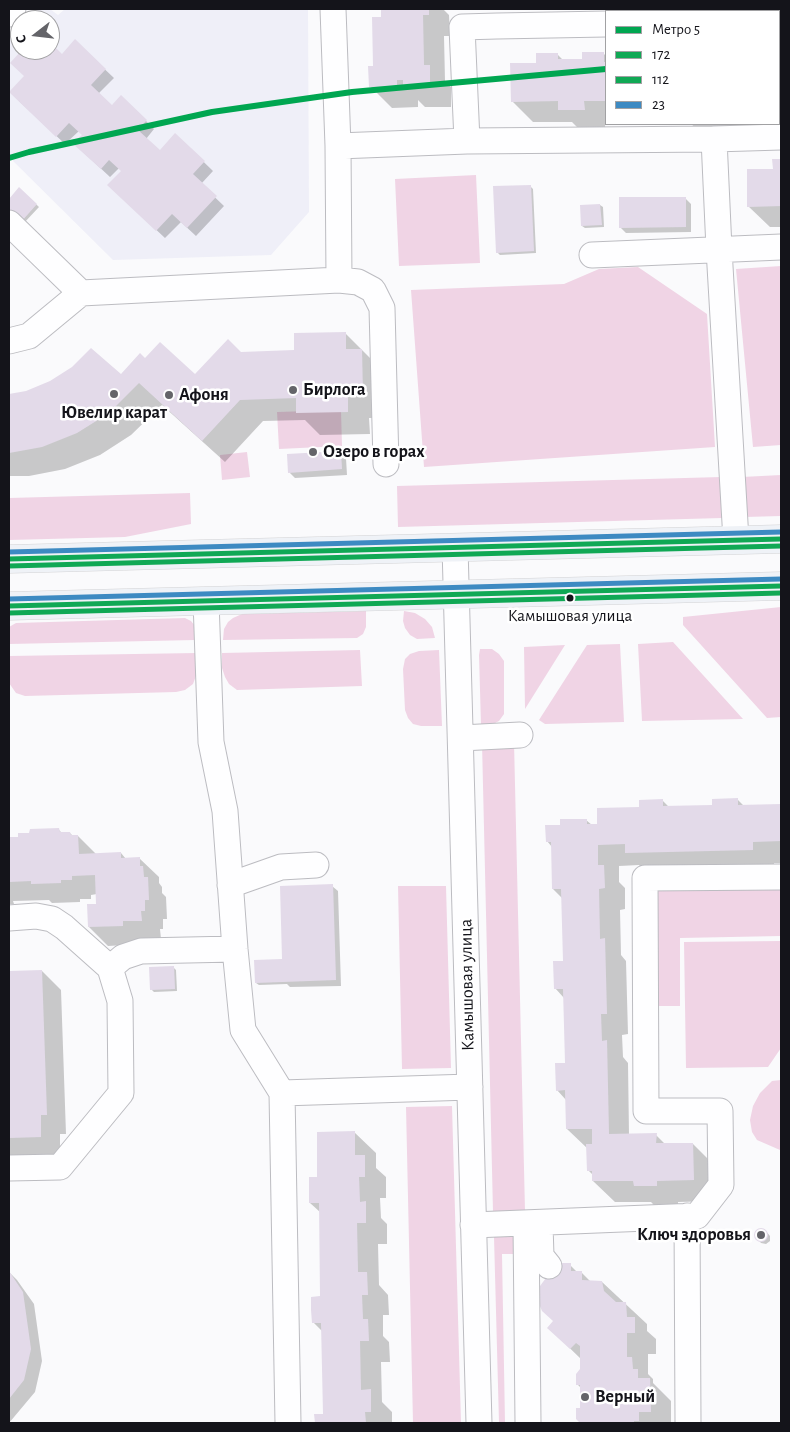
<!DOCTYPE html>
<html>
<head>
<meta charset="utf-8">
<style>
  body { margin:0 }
  #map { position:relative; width:790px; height:1432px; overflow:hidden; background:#fafafc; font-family:"Alegreya Sans",sans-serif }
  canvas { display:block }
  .frame { position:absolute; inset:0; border:10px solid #14141a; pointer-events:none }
  .legend { position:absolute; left:605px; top:10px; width:175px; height:115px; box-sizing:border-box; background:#fff; border:1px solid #a1a1a3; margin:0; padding:6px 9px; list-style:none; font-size:15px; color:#14141a }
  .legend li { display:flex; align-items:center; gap:10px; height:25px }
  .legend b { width:25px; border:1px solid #a1a1a3 }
  .north { position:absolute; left:10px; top:10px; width:50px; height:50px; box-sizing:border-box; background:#fff; border:1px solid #a1a1a3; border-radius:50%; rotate:254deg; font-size:14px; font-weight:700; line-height:20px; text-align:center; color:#14141a }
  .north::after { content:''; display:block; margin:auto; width:18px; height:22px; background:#646469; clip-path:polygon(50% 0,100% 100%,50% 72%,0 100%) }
</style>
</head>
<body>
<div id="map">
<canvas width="790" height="1432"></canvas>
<div class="frame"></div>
<ul class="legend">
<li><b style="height:6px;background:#00a651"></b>Метро 5</li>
<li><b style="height:6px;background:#10a855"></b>172</li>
<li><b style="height:6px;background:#10a855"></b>112</li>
<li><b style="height:6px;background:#3d8ac2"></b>23</li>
</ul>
<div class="north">С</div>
</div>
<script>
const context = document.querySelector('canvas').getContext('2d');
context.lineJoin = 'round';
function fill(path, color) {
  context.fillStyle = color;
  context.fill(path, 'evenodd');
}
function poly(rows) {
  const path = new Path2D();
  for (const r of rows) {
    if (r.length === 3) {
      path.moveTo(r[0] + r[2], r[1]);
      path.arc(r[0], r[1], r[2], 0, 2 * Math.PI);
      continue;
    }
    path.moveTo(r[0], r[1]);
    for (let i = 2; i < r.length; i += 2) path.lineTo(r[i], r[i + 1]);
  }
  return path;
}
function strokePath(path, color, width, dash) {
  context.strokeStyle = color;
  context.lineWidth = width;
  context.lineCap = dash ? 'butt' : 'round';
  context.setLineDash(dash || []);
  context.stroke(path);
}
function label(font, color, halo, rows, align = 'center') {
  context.font = font + ' "Alegreya Sans",sans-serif';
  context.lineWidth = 5;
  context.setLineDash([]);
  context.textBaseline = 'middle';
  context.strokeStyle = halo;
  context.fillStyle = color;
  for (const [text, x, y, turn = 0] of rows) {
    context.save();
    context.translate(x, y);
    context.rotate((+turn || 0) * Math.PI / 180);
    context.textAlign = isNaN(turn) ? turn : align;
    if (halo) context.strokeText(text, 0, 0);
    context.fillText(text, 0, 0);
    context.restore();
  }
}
const built = poly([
  [37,9,50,9,58,15,65,9,308,9,309,212,271,255,113,260,9,157,9,81,10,79,9,78,9,38,20,26,20,50,50,50,50,20,26,20]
]);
const green = poly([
  [476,175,480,263,399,266,395,179],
  [781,266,781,445,753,447,736,269],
  [638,267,707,314,715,447,424,467,411,290,564,284,599,269],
  [341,410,342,446,279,449,277,412],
  [247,452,250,477,222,480,220,455],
  [781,475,781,516,745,517,742,477],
  [721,477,722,518,398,527,397,486],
  [190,493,191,524,125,537,9,540,9,498],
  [781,607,781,717,767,718,683,625,683,617],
  [366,611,366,627,363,634,357,638,223,640,224,629,228,622,233,618,242,614],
  [404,611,415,613,425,619,432,627,435,638,417,639,410,635,405,628,403,621],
  [185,618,191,621,195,626,195,640,9,644,9,627,16,623],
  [673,642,743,719,642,721,638,644],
  [620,644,624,722,545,724,539,720,587,645],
  [565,645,525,709,524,647],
  [480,649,492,649,499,654,504,661,504,714,499,721,491,725,481,725,479,655],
  [360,650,362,686,237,690,229,684,225,677,222,668,222,653],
  [439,650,442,726,421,726,413,724,408,718,405,710,403,669,405,659,410,654,419,651],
  [197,653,197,673,193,684,185,690,176,692,25,696,16,693,9,683,9,656],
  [514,742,525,1211,493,1212,482,743],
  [781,882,781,936,680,938,680,1006,658,1006,654,886],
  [398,886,446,886,451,1068,402,1069],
  [781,941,781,1048,768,1067,686,1068,684,942],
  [781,1080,781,1150,780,1150,757,1140,752,1132,750,1120,753,1106,760,1093,772,1081],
  [452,1106,461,1423,413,1423,406,1107],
  [494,1237,515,1237,515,1254,502,1254,505,1423,499,1423]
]);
const shadow = poly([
  [382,9,443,9,449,15,450,36,444,36,445,81,451,87,451,107,425,107,418,100,418,107,392,108,370,86,383,18],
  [720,9,781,9,781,71,779,71,779,11,723,11],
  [75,41,114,78,98,94,112,107,146,121,154,129,146,139,160,152,176,135,213,171,201,184,224,206,196,236,181,222,165,238,118,194,122,171,119,168,110,177,82,151,83,135,79,131,65,144,19,101,25,77,23,50,50,50,50,44,62,55],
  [604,54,606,56,605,131,581,131,572,122,533,122,512,101,537,64,558,55,563,60,584,60],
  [691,124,765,124,765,134,697,129],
  [774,160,781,160,781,227,770,227,748,206,774,170],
  [530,186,533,189,536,253,500,255,497,252],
  [20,189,39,207,24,223,9,209,9,201],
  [685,198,691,204,691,232,626,233,620,227],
  [600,205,603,207,604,227,585,228,582,226],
  [345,333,384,372,385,418,369,418,370,434,320,435,305,420,263,421,225,462,162,405,131,435,100,455,65,469,29,476,9,476,9,395,121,376,146,359,196,376,241,353,296,352],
  [341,452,346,458,347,475,295,478,289,472],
  [662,800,669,807,713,806,738,800,744,806,781,805,781,863,774,863,774,871,648,874,639,865,619,866,619,882,625,888,625,909,620,910,621,955,626,961,628,1034,622,1035,623,1057,628,1063,629,1135,656,1135,665,1144,693,1144,714,1165,714,1201,678,1202,678,1207,656,1207,651,1202,615,1202,593,1181,594,1176,588,1170,588,1149,567,1129,566,1100,557,1090,566,1064,564,998,555,988,564,962,563,899,553,889,552,847,547,841,561,826,586,820,592,825,599,825,640,808],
  [59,830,62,833,70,833,73,836,78,836,96,854,121,853,126,859,139,858,159,877,159,883,162,887,162,893,166,897,167,919,163,919,163,929,160,929,161,939,142,944,108,946,89,927,97,905,97,894,91,895,91,899,80,899,80,902,52,903,49,900,13,901,14,904,9,904,9,838,19,838],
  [332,886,338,891,341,986,290,987,287,984,259,985,256,983,284,962],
  [173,967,176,970,177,991,154,992,151,989],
  [42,971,61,990,66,1134,60,1134,60,1156,9,1157,9,972],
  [354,1132,376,1153,376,1168,386,1177,386,1198,380,1198,381,1218,387,1224,387,1244,378,1244,379,1285,388,1295,389,1315,383,1315,383,1336,389,1342,390,1362,381,1362,382,1402,392,1412,392,1423,316,1423,316,1415,324,1415,323,1332,313,1322,322,1298,320,1212,310,1203,319,1178],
  [759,1229,764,1229,770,1236,770,1241,766,1244,761,1243,755,1236,756,1232],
  [570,1265,578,1273,582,1273,591,1282,602,1282,647,1324,647,1331,656,1339,656,1354,648,1354,648,1374,653,1379,653,1383,671,1401,671,1423,581,1423,581,1388,577,1384,581,1370,581,1359,549,1328,554,1322],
  [9,1272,17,1280,34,1304,42,1361,35,1392,9,1423]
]);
const building = poly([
  [381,9,429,9,429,15,423,15,424,65,430,65,430,86,403,86,403,80,397,80,397,86,369,87,368,66,373,66,372,17,381,17],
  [724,9,772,9,772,11,724,11],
  [75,39,106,69,91,85,112,105,121,95,147,120,138,130,160,150,175,133,205,161,193,174,217,196,187,228,172,214,156,231,107,185,121,171,109,160,101,169,72,143,82,135,69,123,56,137,9,92,24,76,10,63,22,50,50,50,50,42,62,54],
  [582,52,604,52,604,62,606,62,606,101,584,101,585,110,558,110,558,101,511,102,510,63,536,63,536,53,558,53,558,59,582,59],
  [772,159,781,159,781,206,747,207,747,169,773,169],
  [531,185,534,251,496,253,493,186],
  [19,187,37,204,21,222,9,211,9,199],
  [619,197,686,197,686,227,619,228],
  [600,204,602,225,581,226,580,205],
  [346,332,346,349,362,349,363,396,348,396,348,412,296,413,296,398,240,400,202,441,139,383,109,413,77,433,42,447,9,453,9,394,26,391,50,381,72,367,91,348,121,374,140,353,145,358,160,342,195,374,228,339,241,352,294,350,294,333],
  [341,451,342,469,288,473,287,454],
  [738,798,738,805,781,804,781,841,753,842,753,850,625,853,625,844,598,845,598,865,604,865,605,888,599,889,600,939,605,938,607,1014,601,1014,602,1041,607,1040,609,1134,657,1133,656,1143,693,1143,694,1180,657,1181,657,1186,634,1186,633,1181,592,1181,592,1171,587,1171,586,1144,592,1144,592,1129,566,1129,565,1090,556,1091,555,1063,565,1063,563,989,554,989,553,961,563,961,561,889,552,889,551,842,546,842,545,825,560,825,560,819,587,819,587,824,597,824,597,808,639,807,639,800,663,799,663,806,712,805,712,799],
  [59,828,60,832,70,832,71,835,78,835,79,854,121,852,121,858,140,857,140,866,143,866,144,877,148,877,149,900,145,900,145,911,141,911,142,921,123,921,123,926,88,927,87,904,96,904,95,875,72,876,72,880,61,880,61,883,31,884,31,881,9,882,9,837,18,837,18,833,29,833,30,829],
  [333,884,336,980,255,983,254,960,282,959,280,886],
  [174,966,175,989,150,990,149,967],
  [42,970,47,1115,41,1115,41,1137,9,1138,9,971],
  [355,1131,355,1155,365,1155,365,1177,359,1177,360,1202,366,1201,366,1223,357,1223,358,1272,367,1272,368,1295,362,1295,363,1319,368,1319,369,1341,360,1341,361,1390,371,1389,371,1412,365,1412,366,1423,315,1423,314,1414,323,1414,321,1323,312,1323,311,1310,311,1297,320,1296,319,1203,309,1203,309,1177,317,1177,317,1132],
  [761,1235,7],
  [557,1263,571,1263,571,1271,582,1271,582,1280,602,1281,604,1291,616,1302,626,1302,627,1317,635,1317,635,1333,627,1333,627,1357,632,1357,633,1369,638,1369,638,1378,650,1378,651,1412,639,1412,639,1421,634,1421,634,1423,580,1423,576,1419,576,1408,580,1408,580,1385,576,1385,576,1374,580,1369,580,1346,576,1343,570,1349,547,1328,553,1321,542,1311,537,1299,540,1286],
  [9,1271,23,1292,31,1349,24,1380,9,1399]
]);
const minor = poly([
  [333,9,338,146,339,280],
  [680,9,680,11],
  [9,14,13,9],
  [606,24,497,26,462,27,467,141,714,139,719,249,736,540],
  [714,139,781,137],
  [338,146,467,141],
  [9,223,81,293,339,280,358,282,373,290,382,308,386,464],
  [592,255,781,247],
  [9,341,29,336,81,293],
  [455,547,479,1423],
  [206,601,211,742,225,811,235,949,243,1030,282,1093,470,1087],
  [461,738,520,735],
  [230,885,281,867,316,865],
  [9,918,36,916,52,919,64,927,110,968,123,957,141,951,235,949],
  [282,1093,288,1423],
  [9,1168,60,1167,121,1093,120,1001,110,968],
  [687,1216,688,1423],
  [526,1224,528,1423],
  [473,1225,697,1216,721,1185,720,1111,646,1111,645,878,781,877],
  [540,1225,541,1256,549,1266]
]);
const major = poly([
  [9,559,781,539],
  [9,606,781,586]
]);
const bus1 = poly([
  [9,559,781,539],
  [9,606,781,586]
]);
const bus2 = poly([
  [9,566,781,546],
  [9,613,781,593]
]);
const bus3 = poly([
  [9,552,781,532],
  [9,599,781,579]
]);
const metro1 = poly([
  [9,158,29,152,212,112,352,92,606,69]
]);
const markers = [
  [293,390,5,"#646469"],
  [114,394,5,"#646469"],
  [169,395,5,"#646469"],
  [313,452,5,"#646469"],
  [570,598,4.5,"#14141a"],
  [761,1235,5,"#646469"],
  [585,1397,5,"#646469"]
];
const busNames = [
  ["Камышовая улица",570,616]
];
const poiNames = [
  ["Бирлога",303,390],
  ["Афоня",179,395],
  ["Ювелир карат",114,413,"center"],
  ["Озеро в горах",323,452],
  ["Ключ здоровья",751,1235,"right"],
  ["Верный",595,1397]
];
const streetNames = [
  ["Камышовая улица",467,985,-91]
];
fill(built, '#efeff8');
fill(green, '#f0d4e5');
fill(shadow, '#0003');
fill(building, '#e3dae9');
strokePath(minor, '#bcbcc1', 27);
strokePath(major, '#d3d3d5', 29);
strokePath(minor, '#fefeff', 25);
strokePath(major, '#eff2f7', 28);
strokePath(bus1, '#10a855', 5);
strokePath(bus2, '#10a855', 5);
strokePath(bus3, '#3d8ac2', 5);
strokePath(metro1, '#00a651', 6);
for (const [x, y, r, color] of markers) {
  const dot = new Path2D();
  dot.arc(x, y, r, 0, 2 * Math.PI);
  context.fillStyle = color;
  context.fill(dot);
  strokePath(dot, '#fff', 2);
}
label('17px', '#14141a', '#fff', busNames);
label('bold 18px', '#14141a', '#fff', poiNames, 'left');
label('18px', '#14141a', '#fff', streetNames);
</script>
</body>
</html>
